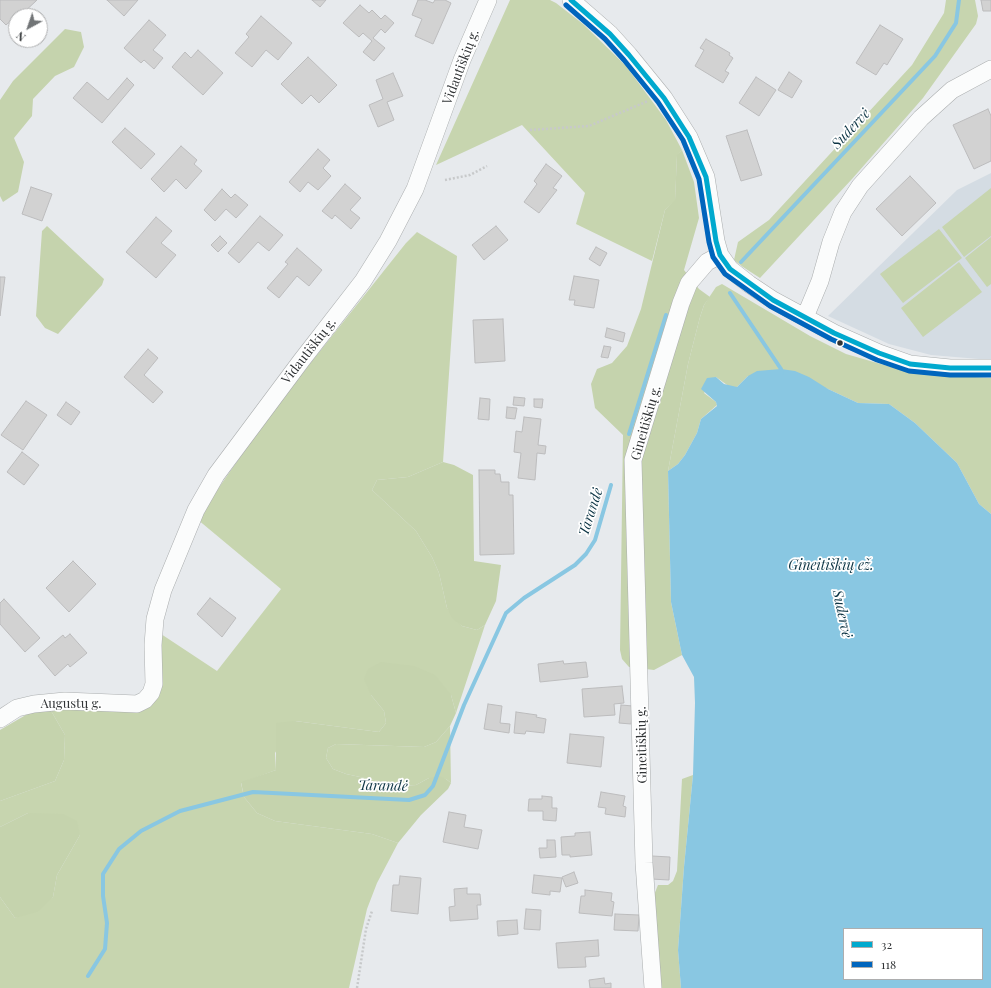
<!DOCTYPE html>
<html>
<head>
<meta charset="utf-8">
<style>
  body { margin:0 }
  #map { position:relative; width:991px; height:988px; overflow:hidden; background:#e7eaed; font-family:"Playfair Display",serif }
  canvas { display:block }
  .legend { position:absolute; left:843px; top:928px; width:140px; height:52px; box-sizing:border-box; background:#fff; border:1px solid #adaeaf; margin:0; padding:5px 7px; list-style:none; font-size:12px; color:#313436 }
  .legend li { display:flex; align-items:center; gap:8px; height:20px }
  .legend b { width:20px; border:1px solid #adaeaf }
  .north { position:absolute; left:8px; top:8px; width:40px; height:40px; box-sizing:border-box; background:#fff; border:1px solid #adaeaf; border-radius:50%; rotate:220deg; font-size:11px; font-weight:700; line-height:16px; text-align:center; color:#313436 }
  .north::after { content:''; display:block; margin:auto; width:14px; height:18px; background:#717476; clip-path:polygon(50% 0,100% 100%,50% 72%,0 100%) }
</style>
</head>
<body>
<div id="map">
<canvas width="991" height="988"></canvas>
<ul class="legend">
<li><b style="height:5px;background:#00a9ce"></b>32</li>
<li><b style="height:5px;background:#0065bd"></b>118</li>
</ul>
<div class="north">N</div>
</div>
<script>
const context = document.querySelector('canvas').getContext('2d');
context.lineJoin = 'round';
function fill(path, color) {
  context.fillStyle = color;
  context.fill(path, 'evenodd');
}
function poly(rows) {
  const path = new Path2D();
  for (const r of rows) {
    path.moveTo(r[0], r[1]);
    for (let i = 2; i < r.length; i += 2) path.lineTo(r[i], r[i + 1]);
  }
  return path;
}
function strokePath(path, color, width, dash) {
  context.strokeStyle = color;
  context.lineWidth = width;
  context.lineCap = dash ? 'butt' : 'round';
  context.setLineDash(dash || []);
  context.stroke(path);
}
function label(font, color, halo, rows, align = 'center') {
  context.font = font + ' "Playfair Display",serif';
  context.lineWidth = 3.5;
  context.setLineDash([]);
  context.textBaseline = 'middle';
  context.strokeStyle = halo;
  context.fillStyle = color;
  for (const [text, x, y, turn = 0] of rows) {
    context.save();
    context.translate(x, y);
    context.rotate((+turn || 0) * Math.PI / 180);
    context.textAlign = isNaN(turn) ? turn : align;
    if (halo) context.strokeText(text, 0, 0);
    context.fillText(text, 0, 0);
    context.restore();
  }
}
const built = poly([
  [991,173,991,360,931,355,889,344,828,316,957,190]
]);
const green = poly([
  [510,0,550,0,556,3,583,24,626,66,666,120,682,150,677,156,675,201,665,210,652,261,576,224,585,193,522,125,436,165],
  [946,0,975,0,978,16,976,24,923,98,852,179,760,278,743,267,734,260,738,242,769,220,912,65,944,13],
  [991,188,991,236,964,257,942,227],
  [939,229,962,258,903,303,880,274],
  [417,232,457,256,443,462,408,477,377,480,372,490,416,531,432,557,439,573,447,608,462,626,477,630,485,625,456,713,451,695,371,695,384,711,386,723,379,732,295,721,275,753,276,770,241,783,244,797,257,813,275,821,372,834,398,843,377,883,367,909,349,988,0,988,0,897,15,918,53,897,57,875,80,835,28,813,0,827,0,801,55,781,64,760,65,735,50,709,147,706,158,632,217,671,281,589,197,519,270,414,406,243],
  [991,237,991,284,987,287,965,258],
  [959,262,982,292,923,337,901,308],
  [722,284,810,336,846,354,898,369,929,374,991,378,991,514,979,504,957,463,915,423,889,404,858,403,828,389,748,376,737,387,730,387,716,377,704,393,716,402,717,405,701,419,697,433,685,455,678,464,668,471,688,364,700,317,704,305,716,287],
  [450,726,451,783,446,779,429,778,416,785,402,786,346,774,333,769,326,758,328,748,336,744,424,747,436,742]
]);
const forest = poly([
  [65,29,81,32,84,47,74,67,55,76,33,99,32,116,14,138,24,162,18,192,3,202,0,196,0,100,13,81],
  [682,150,694,182,699,218,684,270,699,289,710,297,704,305,700,317,688,364,668,471,671,602,682,655,654,670,629,667,622,659,620,650,623,435,595,408,591,384,597,369,612,363,627,346,641,309,665,210,675,200,677,155],
  [47,226,104,279,102,285,58,334,45,328,36,316,42,231],
  [443,462,454,465,473,475,474,561,501,565,496,601,485,625,477,630,462,626,452,618,447,608,439,573,432,557,416,531,372,490,377,480,408,477],
  [381,662,414,666,435,675,451,695,456,713,450,726,436,742,424,747,336,744,328,748,326,758,333,769,346,774,402,786,416,785,429,778,439,776,446,779,451,783,448,789,421,815,398,843,372,834,275,821,257,813,244,797,241,782,276,770,276,723,295,721,379,732,386,723,384,711,371,695,364,679,368,669],
  [50,709,65,735,64,760,55,781,0,801,0,730,31,712],
  [693,775,684,867,678,950,681,988,660,988,654,895,658,885,668,885,673,881,677,871,682,779],
  [28,813,63,814,77,821,80,835,57,875,53,897,37,912,15,918,0,897,0,827]
]);
const water = poly([
  [781,369,795,371,809,377,828,389,858,403,889,404,915,423,957,463,979,504,991,514,991,988,681,988,678,950,684,867,693,775,695,703,694,677,682,655,671,602,668,471,678,464,685,455,697,433,701,419,717,406,716,402,701,389,707,378,716,377,724,384,737,387,748,376,757,371],
  [844,929,982,929,982,979,844,979]
]);
const stream = poly([
  [741,262,935,56,956,23,959,0],
  [730,293,781,369,782,373],
  [629,434,666,315],
  [88,976,105,949,107,923,103,896,103,874,119,849,141,831,180,811,253,792,409,800,425,795,433,786,464,705,506,613,524,598,575,565,586,554,595,540,611,485]
]);
const building = poly([
  [0,0,37,0,20,16,16,16,6,25,0,19,0,0],
  [107,0,138,0,124,16,107,0],
  [312,0,326,0,320,7,312,0],
  [418,0,425,0,433,3,435,0,445,0,451,3,433,44,415,36,422,19,412,15,418,0],
  [981,0,991,0,991,11,983,11,981,0],
  [360,5,369,13,372,10,381,19,385,15,394,23,385,33,381,29,373,38,385,48,374,61,363,52,372,41,363,33,359,37,343,23,360,5],
  [261,16,292,43,278,60,266,50,252,67,235,53,249,37,246,34,261,16],
  [149,20,166,35,153,50,163,58,154,69,144,60,141,63,124,48,149,20],
  [880,25,903,39,887,65,884,63,876,75,856,63,880,25],
  [706,39,730,53,729,55,733,58,725,71,729,73,723,83,695,66,704,50,700,48,706,39],
  [198,50,223,73,203,95,172,67,185,52,191,58,198,50],
  [308,57,337,85,319,103,311,95,302,104,281,84,308,57],
  [789,72,802,81,792,98,778,90,789,72],
  [393,73,403,96,387,102,394,120,378,127,369,105,383,99,376,80,393,73],
  [756,77,776,90,759,116,739,103,756,77],
  [127,78,134,85,102,123,73,98,87,82,108,100,127,78],
  [988,109,991,116,991,161,974,169,953,125,988,109],
  [125,128,155,154,141,169,112,142,125,128],
  [747,130,762,175,741,181,726,136,747,130],
  [181,146,197,160,194,164,202,171,186,189,176,179,164,192,151,179,181,146],
  [318,149,330,160,323,168,331,176,318,190,308,182,300,192,289,182,318,149],
  [546,164,562,176,553,188,557,190,539,213,524,202,537,184,534,181,546,164],
  [910,176,936,203,902,236,876,209,910,176],
  [345,184,361,198,350,210,360,218,351,229,335,215,332,219,322,211,345,184],
  [31,187,52,194,42,221,22,214,31,187],
  [222,189,231,198,235,194,248,205,236,218,226,209,215,221,204,210,222,189],
  [260,216,283,235,269,251,258,242,239,263,228,253,260,216],
  [156,217,172,231,161,243,176,255,156,278,126,252,156,217],
  [496,226,508,240,484,260,472,245,496,226],
  [220,236,227,243,218,252,211,245,220,236],
  [596,247,607,253,600,266,589,259,596,247],
  [297,248,322,270,309,286,297,276,279,298,267,288,288,264,285,262,297,248],
  [574,276,599,280,594,308,574,305,575,300,569,300,574,276],
  [0,277,5,277,0,316,0,277],
  [503,319,505,361,475,363,473,320,503,319],
  [607,328,625,333,623,342,605,337,607,328],
  [604,346,611,347,608,358,601,357,604,346],
  [148,349,158,358,144,375,163,392,153,403,124,377,148,349],
  [514,397,525,398,524,406,513,405,514,397],
  [480,398,490,399,489,420,478,419,480,398],
  [534,399,543,399,542,408,534,407,534,399],
  [26,401,47,415,23,450,1,435,26,401],
  [66,402,80,412,71,425,57,415,66,402],
  [507,407,517,408,515,419,506,418,507,407],
  [524,417,541,419,538,445,546,446,545,454,537,453,535,480,518,478,521,453,514,452,516,431,522,432,524,417],
  [22,452,39,465,24,485,7,472,22,452],
  [479,470,495,470,495,474,500,474,501,482,509,482,509,495,513,495,514,554,480,555,479,470],
  [73,561,96,584,69,612,46,588,73,561],
  [210,598,236,618,222,637,197,614,210,598],
  [4,599,40,638,25,652,0,624,0,603,4,599],
  [70,634,87,653,70,667,68,664,55,676,38,656,63,635,65,638,70,634],
  [563,661,564,664,586,662,588,677,540,682,538,664,563,661],
  [622,686,624,703,614,704,615,715,584,717,582,689,622,686],
  [488,704,502,706,500,723,510,724,509,733,484,729,488,704],
  [621,705,633,706,631,724,619,723,621,705],
  [516,712,537,715,536,717,546,719,544,733,526,731,525,734,514,733,516,712],
  [570,734,604,737,601,767,567,763,570,734],
  [601,792,625,796,623,806,626,807,625,817,605,814,606,808,598,807,601,792],
  [542,796,552,797,552,808,557,808,556,821,543,820,543,811,528,811,529,799,542,799,542,796],
  [449,812,466,815,464,827,482,830,478,849,443,842,449,812],
  [590,832,592,855,570,857,570,855,562,855,561,837,575,836,575,833,590,832],
  [547,840,555,840,556,857,540,858,539,848,547,848,547,840],
  [652,856,670,857,669,880,651,879,652,856],
  [574,872,578,883,566,887,562,877,574,872],
  [534,875,562,878,560,892,550,891,550,895,532,893,534,875],
  [400,876,421,878,418,914,391,911,393,885,399,885,400,876],
  [467,888,467,894,480,894,481,905,477,905,478,919,450,921,449,907,455,906,454,889,467,888],
  [585,890,612,893,611,901,614,902,612,916,579,913,581,896,585,896,585,890],
  [526,909,541,910,540,930,524,929,526,909],
  [615,914,639,915,638,931,614,930,615,914],
  [517,920,518,934,498,936,497,921,517,920],
  [598,940,599,956,585,957,586,967,558,968,556,943,598,940],
  [604,978,605,984,611,983,611,988,590,988,589,980,604,978]
]);
const path = poly([
  [530,130,589,126,648,101],
  [445,180,470,175,487,166],
  [357,988,366,929,372,911]
]);
const minor = poly([
  [571,0,610,34,629,55,664,98,689,137,706,177,716,241,720,255,730,269,749,284,773,300,834,333,879,353,910,364,950,368,991,368],
  [805,317,820,281,831,242,843,212,860,186,921,118,952,90,991,69],
  [0,719,17,708,34,704,65,701,137,704,145,700,151,693,154,684,153,645,155,619,163,590,196,510,216,475,301,361,363,281,388,241,415,189,462,60,488,0],
  [653,988,644,863,633,460,681,303,689,283,707,262,720,255]
]);
const bus1 = poly([
  [571,0,610,34,629,55,664,98,689,137,706,177,716,241,720,255,730,269,773,300,834,333,879,353,910,364,950,368,991,368]
]);
const bus2 = poly([
  [566,5,605,39,624,60,658,102,683,140,699,179,709,242,713,257,725,274,770,306,831,339,877,360,909,371,950,375,991,375]
]);
const markers = [
  [840,343,3.5,"#313436"]
];
const streetNames = [
  ["Vidautiškių g.",461,67,-69],
  ["Vidautiškių g.",309,351,-52],
  ["Gineitiškių g.",646,423,-74],
  ["Augustų g.",71,704],
  ["Gineitiškių g.",642,745,-91]
];
const waterNames = [
  ["Sudervė",851,129,-47],
  ["Tarandė",591,512,-72],
  ["Gineitiškių ež.",831,566],
  ["Sudervė",842,614,78],
  ["Tarandė",383,786,1]
];
fill(built, '#d4dce3');
fill(green, '#c7d5af');
fill(forest, '#c5d3ad');
fill(water, '#89c7e2');
strokePath(stream, '#89c7e2', 4);
fill(building, '#d2d2d2');
strokePath(building, '#bcbcbd', 1);
strokePath(minor, '#abaeaf', 18);
strokePath(path, '#c7c9ca', 2.5, [2, 2]);
strokePath(minor, '#fbfcfc', 17);
strokePath(bus1, '#00a9ce', 5);
strokePath(bus2, '#0065bd', 5);
for (const [x, y, r, color] of markers) {
  const dot = new Path2D();
  dot.arc(x, y, r, 0, 2 * Math.PI);
  context.fillStyle = color;
  context.fill(dot);
  strokePath(dot, '#fff', 1.5);
}
label('13px', '#313436', '#fff', streetNames);
label('italic 14px', '#0c3444', '#fff', waterNames);
</script>
</body>
</html>
